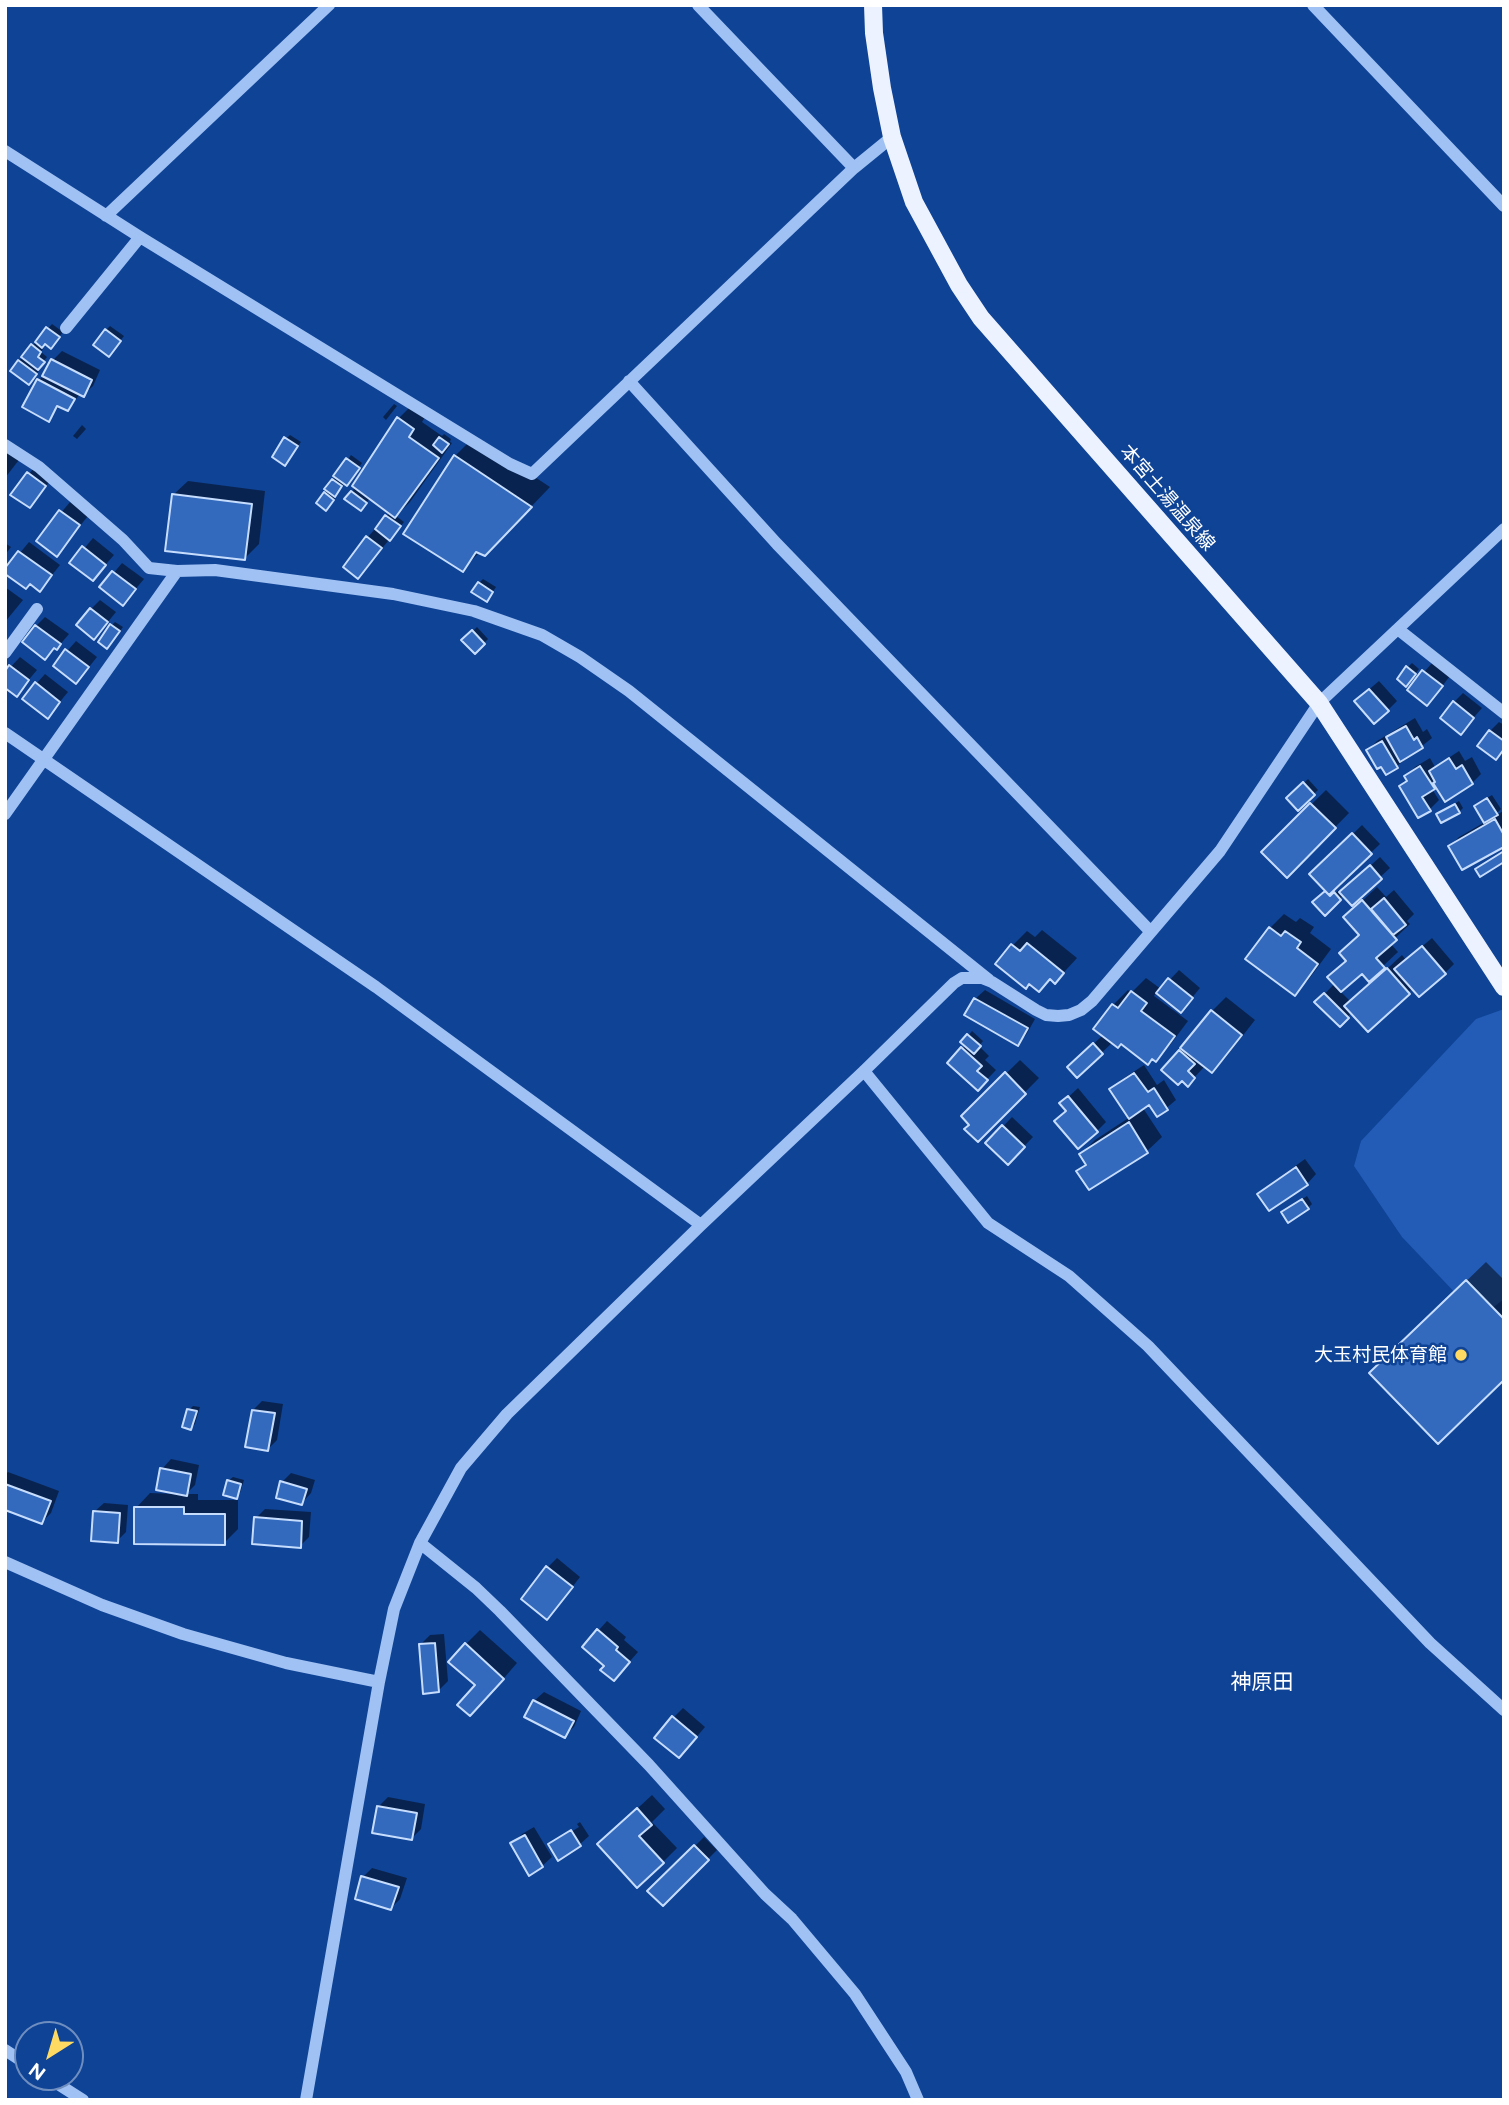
<!DOCTYPE html>
<html>
<head>
<meta charset="utf-8">
<style>
  body { margin:0 }
  #map { position:relative; width:1509px; height:2105px; overflow:hidden; background:#0f4396; font-family:Figtree,sans-serif }
  canvas { display:block }
  .frame { position:absolute; inset:0; border:7px solid #fff; pointer-events:none }
  .north { position:absolute; left:14px; top:2021px; width:70px; height:70px; box-sizing:border-box; background:#0f4396; border:2px solid #6f8ec0; border-radius:50%; rotate:217deg; font-size:19px; font-weight:700; line-height:28px; text-align:center; color:#fff }
  .north::after { content:''; display:block; margin:auto; width:24px; height:32px; background:#ffda62; clip-path:polygon(50% 0,100% 100%,50% 72%,0 100%) }
</style>
</head>
<body>
<div id="map">
<canvas width="1509" height="2105"></canvas>
<div class="frame"></div>
<div class="north">N</div>
</div>
<script>
const context = document.querySelector('canvas').getContext('2d');
context.lineJoin = 'round';
function fill(path, color) {
  context.fillStyle = color;
  context.fill(path, 'evenodd');
}
function poly(rows) {
  const path = new Path2D();
  for (const r of rows) {
    path.moveTo(r[0], r[1]);
    for (let i = 2; i < r.length; i += 2) path.lineTo(r[i], r[i + 1]);
  }
  return path;
}
function strokePath(path, color, width, dash) {
  context.strokeStyle = color;
  context.lineWidth = width;
  context.lineCap = dash ? 'butt' : 'round';
  context.setLineDash(dash || []);
  context.stroke(path);
}
function label(font, color, halo, rows, align = 'center') {
  context.font = font + ' Figtree,"Noto Sans JP",sans-serif';
  context.lineWidth = 5;
  context.setLineDash([]);
  context.textBaseline = 'middle';
  context.strokeStyle = halo;
  context.fillStyle = color;
  for (const [text, x, y, turn = 0] of rows) {
    context.save();
    context.translate(x, y);
    context.rotate((+turn || 0) * Math.PI / 180);
    context.textAlign = isNaN(turn) ? turn : align;
    if (halo) context.strokeText(text, 0, 0);
    context.fillText(text, 0, 0);
    context.restore();
  }
}
const green = poly([
  [1504,1009,1504,1299,1479,1318,1402,1237,1354,1166,1361,1141,1476,1019]
]);
const shadow = poly([
  [52,324,63,332,55,342,45,342,42,346,44,347,41,352,47,357,38,368,40,369,33,379,19,361],
  [110,326,124,336,113,350,106,330],
  [62,351,100,370,93,386,83,395,81,393,68,409,60,405,48,419,39,380,46,373,53,360],
  [394,404,397,406,386,420,383,417],
  [413,404,427,414,422,422,442,436,444,434,451,439,450,442,452,443,410,502,396,516,404,522,358,577,367,538,390,512,370,498,365,505,352,492,398,419],
  [82,425,86,429,77,439,73,436],
  [290,435,301,442,285,464,286,439],
  [474,437,550,487,504,535,480,552,463,569,455,456],
  [5,443,22,456,5,478],
  [351,455,362,463,351,479,345,482,335,494,337,495,330,505,325,493,329,490,327,489],
  [37,464,54,476,30,506,13,494],
  [188,481,265,491,259,544,244,559,173,495],
  [70,502,88,516,57,554,38,540],
  [93,538,114,555,93,579,72,563],
  [29,542,60,565,40,590,31,583,5,571],
  [5,543,11,547,5,555],
  [122,563,144,579,123,604,102,587],
  [483,579,496,587,490,596,479,583],
  [5,587,23,600,5,622],
  [100,600,116,612,103,628,91,609],
  [45,617,69,634,57,648,36,626],
  [115,622,123,627,111,643,111,626],
  [477,627,488,639,475,652,464,640],
  [76,641,97,657,85,672,55,665],
  [20,657,37,670,16,695,5,673],
  [1433,662,1450,676,1436,694,1424,672],
  [1412,663,1419,669,1410,681,1408,667],
  [45,674,68,692,48,716,36,684],
  [1379,681,1397,701,1388,710,1366,692],
  [1463,693,1482,708,1461,732,1454,702],
  [1415,718,1423,732,1427,729,1432,738,1397,766,1368,750,1377,741],
  [1499,722,1504,725,1504,749,1490,731],
  [1459,751,1465,761,1472,757,1481,774,1472,783,1436,785,1432,789,1439,800,1430,809,1401,786,1408,779,1406,776,1415,767,1430,758,1435,767],
  [1308,779,1318,790,1298,809,1288,798],
  [1326,790,1349,813,1287,876,1263,852],
  [1492,795,1501,809,1495,815,1504,811,1504,845,1450,846,1459,837,1485,822,1480,802],
  [1459,801,1463,808,1459,812,1439,814],
  [1362,825,1380,844,1332,890,1335,893,1339,890,1341,892,1380,857,1390,868,1352,903,1344,895,1325,913,1315,902,1327,890,1312,874],
  [1377,887,1386,897,1394,890,1414,914,1407,921,1410,924,1390,943,1398,952,1369,979,1362,971,1340,991,1351,1002,1402,955,1406,960,1432,938,1454,964,1445,973,1413,988,1368,1029,1352,1012,1340,1025,1317,1002,1335,983,1360,934,1360,903],
  [1284,914,1296,922,1300,918,1314,927,1310,933,1331,949,1309,979,1295,994,1247,959,1270,928],
  [1042,930,1077,958,1055,982,1013,945,1027,931,1035,937],
  [1179,970,1200,988,1181,1011,1157,991,1154,996,1188,1021,1170,1045,1155,1060,1121,1042,1113,1042,1077,1076,1069,1067,1103,1035,1096,1029,1113,1005,1128,990,1131,993,1146,978,1161,989],
  [985,990,1035,1019,1026,1035,1017,1044,975,999],
  [1226,997,1255,1020,1226,1057,1211,1071,1205,1066,1188,1084,1163,1070,1212,1011],
  [972,1031,983,1041,979,1046,989,1056,985,1060,996,1070,978,1089,949,1063,966,1045,963,1042],
  [1020,1060,1039,1078,978,1140,971,1124,963,1116],
  [1144,1065,1157,1085,1164,1080,1176,1100,1158,1115,1150,1103,1143,1108,1162,1137,1147,1151,1089,1188,1079,1171,1087,1163,1081,1154,1095,1140,1130,1117,1112,1089,1121,1080],
  [1078,1088,1106,1122,1097,1131,1062,1103],
  [1012,1117,1033,1137,1008,1163,987,1143],
  [1305,1159,1316,1174,1307,1184,1259,1194,1269,1185],
  [1307,1196,1312,1204,1308,1208,1287,1209],
  [1486,1262,1504,1280,1504,1378,1391,1354],
  [262,1401,283,1404,277,1440,268,1449,253,1410],
  [193,1406,200,1407,195,1424,191,1428,189,1410],
  [171,1459,199,1465,195,1485,186,1494,198,1494,198,1500,238,1500,238,1529,224,1543,136,1508,150,1493,175,1494,162,1469],
  [8,1472,59,1491,51,1513,42,1522,5,1508,5,1475],
  [291,1473,315,1480,311,1493,302,1503,282,1482],
  [233,1477,244,1480,240,1493,236,1497,228,1481],
  [104,1503,128,1505,126,1532,117,1541,94,1512],
  [265,1509,311,1512,309,1537,300,1546,256,1518],
  [557,1558,580,1577,556,1608,548,1567],
  [607,1621,626,1637,624,1640,638,1652,623,1669,607,1666,598,1631],
  [480,1630,517,1663,485,1700,477,1685,466,1644],
  [444,1634,448,1681,438,1691,421,1644,430,1635],
  [544,1692,581,1711,574,1727,564,1736,534,1701],
  [683,1708,705,1727,688,1747,674,1717],
  [652,1795,665,1809,652,1822,677,1848,663,1862,614,1830],
  [388,1797,425,1804,421,1829,412,1838,378,1807],
  [580,1822,589,1836,579,1845,550,1845,558,1837,558,1840,579,1827,577,1824],
  [534,1827,552,1857,542,1866,530,1873,513,1843,522,1834],
  [704,1837,717,1850,663,1904,650,1891],
  [372,1868,407,1878,400,1899,391,1908,363,1877]
]);
const building = poly([
  [46,327,60,337,51,349,45,344,42,348,35,342,46,327],
  [105,329,121,341,109,357,93,345,105,329],
  [31,344,41,352,38,357,45,362,38,370,21,357,31,344],
  [51,359,92,380,84,397,42,376,51,359],
  [18,360,37,374,29,385,10,371,18,360],
  [37,379,75,399,68,411,57,406,49,422,22,407,37,379],
  [397,417,414,429,409,437,439,458,395,518,352,486,397,417],
  [284,437,298,446,285,466,272,457,284,437],
  [439,437,449,444,442,453,433,445,439,437],
  [454,455,532,507,485,556,476,552,463,572,403,534,454,455],
  [346,458,360,468,347,486,333,476,346,458],
  [27,472,46,486,30,508,10,495,27,472],
  [332,479,342,486,335,497,324,489,332,479],
  [351,491,367,503,361,511,344,499,351,491],
  [324,492,334,500,326,511,316,503,324,492],
  [172,494,252,504,245,560,165,551,172,494],
  [59,510,80,525,57,557,36,541,59,510],
  [385,515,401,526,390,541,375,529,385,515],
  [366,536,382,548,358,579,343,567,366,536],
  [82,546,106,565,93,581,69,563,82,546],
  [18,551,52,575,40,592,30,584,26,589,5,574,5,568,18,551],
  [112,571,136,589,123,606,99,587,112,571],
  [478,582,493,592,487,602,471,592,478,582],
  [90,608,108,622,94,640,76,625,90,608],
  [110,624,120,631,107,649,98,642,110,624],
  [35,625,61,644,57,650,54,648,45,660,22,642,35,625],
  [472,630,485,644,475,654,461,640,472,630],
  [65,649,89,667,76,684,53,666,65,649],
  [9,665,29,680,17,697,5,688,5,671,9,665],
  [1406,666,1416,674,1406,687,1397,679,1406,666],
  [1422,670,1443,686,1427,706,1407,690,1422,670],
  [35,682,60,702,48,719,22,699,35,682],
  [1369,689,1389,711,1374,724,1354,701,1369,689],
  [1453,701,1474,718,1461,735,1440,718,1453,701],
  [1406,726,1414,740,1417,737,1423,748,1400,762,1386,737,1406,726],
  [1489,730,1504,741,1504,749,1496,760,1477,746,1489,730],
  [1382,741,1398,768,1386,775,1381,767,1377,769,1366,750,1382,741],
  [1449,758,1456,769,1462,765,1473,784,1445,802,1433,783,1435,782,1429,771,1449,758],
  [1420,766,1435,789,1422,797,1431,811,1418,818,1399,786,1407,781,1404,776,1420,766],
  [1303,782,1315,795,1298,811,1286,798,1303,782],
  [1487,798,1498,815,1484,823,1474,806,1487,798],
  [1310,803,1336,828,1287,878,1261,852,1310,803],
  [1455,804,1460,813,1441,823,1436,814,1455,804],
  [1495,819,1504,835,1504,847,1462,870,1448,846,1495,819],
  [1352,833,1372,854,1329,895,1309,874,1352,833],
  [1504,851,1504,862,1480,877,1475,869,1504,851],
  [1370,865,1382,879,1352,906,1339,892,1370,865],
  [1325,891,1330,896,1334,892,1341,900,1325,916,1312,902,1325,891],
  [1384,898,1406,925,1393,935,1371,909,1384,898],
  [1362,900,1397,940,1376,958,1385,968,1369,982,1362,974,1341,992,1327,977,1346,961,1339,953,1359,935,1343,917,1362,900],
  [1269,927,1281,936,1285,931,1301,942,1297,948,1318,964,1295,996,1245,959,1269,927],
  [1027,943,1064,973,1055,984,1050,979,1039,992,1029,984,1026,989,995,964,1011,944,1020,951,1027,943],
  [1422,946,1446,974,1419,997,1394,969,1422,946],
  [1387,968,1410,994,1368,1032,1344,1006,1387,968],
  [1168,978,1193,998,1181,1013,1156,993,1168,978],
  [1131,991,1147,1003,1141,1011,1175,1036,1156,1062,1152,1059,1148,1065,1121,1044,1118,1048,1093,1029,1112,1004,1118,1008,1131,991],
  [1324,993,1349,1018,1340,1027,1314,1002,1324,993],
  [974,998,1028,1028,1018,1046,964,1015,974,998],
  [1211,1010,1242,1035,1212,1073,1180,1048,1211,1010],
  [967,1034,981,1046,974,1054,960,1042,967,1034],
  [1093,1043,1103,1054,1077,1078,1067,1067,1093,1043],
  [961,1047,982,1066,977,1071,988,1080,978,1091,947,1063,961,1047],
  [1179,1050,1195,1064,1188,1071,1195,1078,1188,1087,1182,1081,1178,1085,1161,1070,1179,1050],
  [1005,1072,1026,1094,978,1142,964,1129,969,1125,961,1116,1005,1072],
  [1134,1073,1148,1092,1154,1088,1168,1110,1157,1117,1149,1105,1129,1119,1109,1089,1134,1073],
  [1068,1096,1098,1132,1078,1149,1054,1121,1066,1111,1059,1103,1068,1096],
  [1129,1122,1148,1153,1089,1190,1076,1171,1086,1165,1079,1154,1129,1122],
  [1002,1125,1025,1147,1008,1165,985,1143,1002,1125],
  [1296,1167,1308,1185,1269,1211,1257,1194,1296,1167],
  [1302,1199,1309,1209,1288,1223,1281,1212,1302,1199],
  [1466,1280,1504,1319,1504,1380,1438,1444,1369,1373,1466,1280],
  [187,1409,197,1411,191,1430,182,1427,187,1409],
  [252,1410,275,1413,268,1451,245,1447,252,1410],
  [160,1468,191,1474,187,1496,156,1490,160,1468],
  [227,1480,241,1484,237,1499,223,1495,227,1480],
  [280,1481,307,1489,302,1505,276,1498,280,1481],
  [5,1484,51,1501,42,1524,5,1510,5,1484],
  [134,1507,184,1507,184,1514,225,1514,225,1545,134,1544,134,1507],
  [93,1511,120,1513,118,1543,91,1541,93,1511],
  [254,1517,302,1521,301,1548,252,1544,254,1517],
  [546,1566,573,1587,547,1620,521,1599,546,1566],
  [597,1629,618,1647,616,1650,630,1662,614,1681,600,1670,604,1666,582,1647,597,1629],
  [435,1643,439,1692,423,1694,419,1644,435,1643],
  [465,1643,504,1679,470,1716,457,1705,475,1685,448,1662,465,1643],
  [533,1700,574,1721,565,1738,524,1717,533,1700],
  [672,1716,697,1737,679,1758,654,1738,672,1716],
  [377,1806,417,1813,412,1840,372,1833,377,1806],
  [637,1808,652,1825,639,1836,664,1863,637,1888,597,1844,637,1808],
  [571,1830,581,1846,558,1861,548,1844,571,1830],
  [525,1835,543,1867,529,1876,510,1843,525,1835],
  [694,1845,709,1860,663,1906,647,1891,694,1845],
  [361,1876,399,1887,391,1910,355,1899,361,1876]
]);
const minor = poly([
  [698,5,854,168],
  [1313,5,1504,206],
  [5,151,140,237,510,464,532,474,854,168,892,137],
  [106,216,329,5],
  [66,328,140,237],
  [629,381,777,544,1150,931],
  [5,445,39,467,123,540,149,568,177,571,215,570,393,594,474,611,542,635,580,657,629,691,989,980],
  [1399,630,1504,713],
  [5,653,37,609],
  [5,733,376,987,701,1225],
  [5,814,177,571],
  [864,1071,988,1223,1069,1276,1148,1346,1430,1643,1504,1710],
  [420,1543,476,1588,500,1611,649,1765,765,1894,792,1919,855,1994,906,2072,918,2100],
  [5,1562,102,1605,183,1634,286,1663,379,1682],
  [5,2050,28,2065],
  [47,2077,83,2100],
  [306,2100,379,1682,394,1609,420,1543,461,1468,507,1414,701,1225,864,1071,954,983,962,978,982,978,992,982,1036,1010,1046,1015,1058,1016,1069,1015,1081,1010,1092,1001,1220,851,1319,703,1504,529]
]);
const major = poly([
  [873,5,874,33,882,88,892,137,914,202,959,285,981,318,1319,703,1504,987]
]);
const markers = [
  [1461,1355,7,"#ffda62"]
];
const streetNames = [
  ["本宮土湯温泉線",1167,498,49]
];
const poiNames = [
  ["大玉村民体育館",1447,1355]
];
const neighbourhoodNames = [
  ["神原田",1262,1683]
];
fill(green, '#225cb6');
fill(shadow, '#0007');
fill(building, '#346abd');
strokePath(building, '#c7ddfe', 2);
strokePath(minor, '#9fc1f4', 12);
strokePath(major, '#ecf2ff', 18);
for (const [x, y, r, color] of markers) {
  const dot = new Path2D();
  dot.arc(x, y, r, 0, 2 * Math.PI);
  context.fillStyle = color;
  context.fill(dot);
  strokePath(dot, '#0f4396', 2.5);
}
label('19px', '#fff', '#0f4396', streetNames);
label('19px', '#fff', '#0f4396', poiNames, 'right');
label('21px', '#fff', '#0f4396', neighbourhoodNames);
</script>
</body>
</html>
